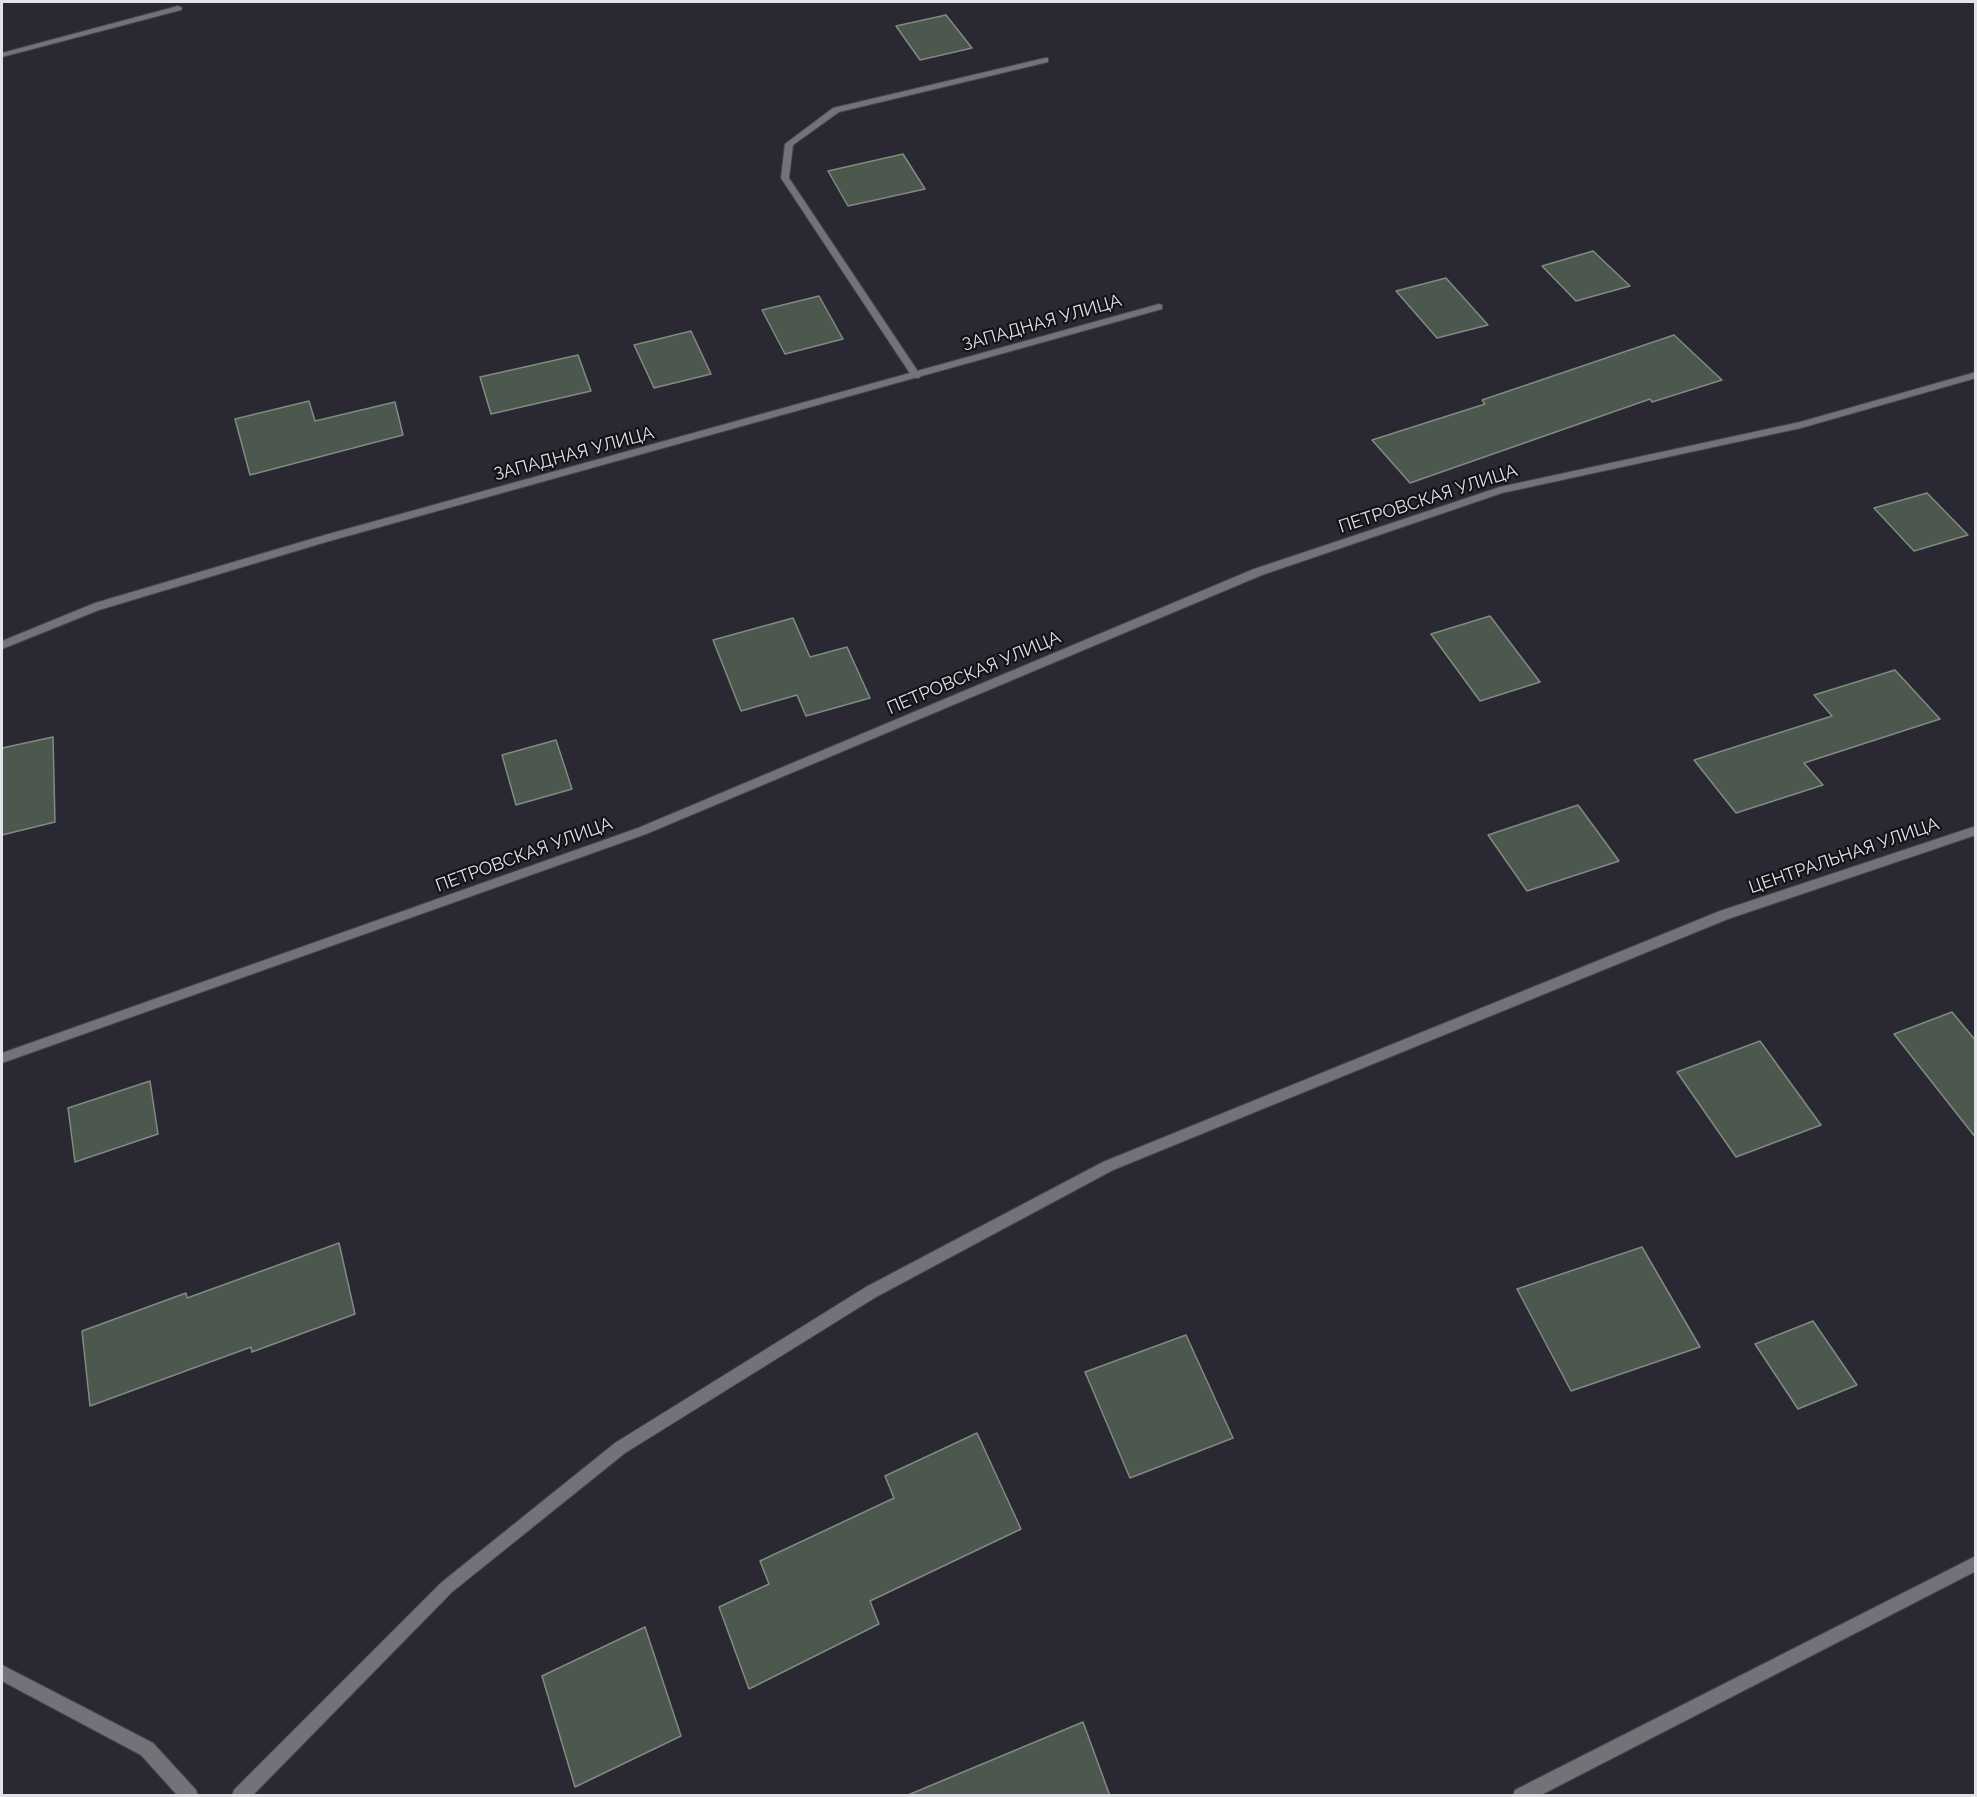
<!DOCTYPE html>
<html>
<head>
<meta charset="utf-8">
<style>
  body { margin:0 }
  #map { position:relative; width:1977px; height:1797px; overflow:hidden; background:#292833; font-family:Raleway,sans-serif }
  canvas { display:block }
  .frame { position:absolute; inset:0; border:3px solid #e2e2e9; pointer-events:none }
</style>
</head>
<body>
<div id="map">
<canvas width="1977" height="1797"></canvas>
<div class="frame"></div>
</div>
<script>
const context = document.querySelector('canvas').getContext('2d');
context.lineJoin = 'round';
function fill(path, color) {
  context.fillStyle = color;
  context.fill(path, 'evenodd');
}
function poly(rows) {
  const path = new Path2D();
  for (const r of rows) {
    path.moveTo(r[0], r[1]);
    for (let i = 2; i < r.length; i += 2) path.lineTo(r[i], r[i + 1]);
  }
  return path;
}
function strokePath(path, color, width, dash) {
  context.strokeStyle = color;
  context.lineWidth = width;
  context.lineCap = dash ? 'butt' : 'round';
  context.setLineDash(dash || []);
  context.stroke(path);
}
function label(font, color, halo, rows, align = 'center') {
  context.font = font + ' Raleway,sans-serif';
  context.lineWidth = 4.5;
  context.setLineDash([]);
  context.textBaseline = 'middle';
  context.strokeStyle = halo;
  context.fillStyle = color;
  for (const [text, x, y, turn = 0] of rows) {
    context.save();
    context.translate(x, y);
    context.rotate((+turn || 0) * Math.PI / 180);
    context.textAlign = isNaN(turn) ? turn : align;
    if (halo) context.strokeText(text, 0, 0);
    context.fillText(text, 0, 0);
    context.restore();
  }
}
const building = poly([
  [946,15,972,48,920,60,896,26,946,15],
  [903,154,925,189,848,206,828,171,903,154],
  [1593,251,1630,286,1576,301,1542,266,1593,251],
  [1446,278,1488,325,1437,338,1396,291,1446,278],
  [819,296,843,339,785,354,762,310,819,296],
  [691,331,711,374,654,388,634,345,691,331],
  [1674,335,1722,380,1652,402,1650,399,1410,483,1372,440,1485,404,1482,400,1674,335],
  [578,355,591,391,491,414,480,377,578,355],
  [309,401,315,421,395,402,403,435,250,475,235,419,309,401],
  [1927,493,1968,535,1914,551,1874,508,1927,493],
  [1490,616,1540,682,1480,701,1431,634,1490,616],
  [793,618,810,657,847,647,870,698,806,716,797,695,741,711,713,640,793,618],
  [1895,670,1940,719,1804,763,1823,785,1736,813,1694,760,1832,716,1814,695,1895,670],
  [53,737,55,822,2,835,2,748,53,737],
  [556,740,572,789,516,805,502,755,556,740],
  [1578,805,1619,861,1527,891,1488,835,1578,805],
  [1952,1012,1976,1041,1976,1138,1894,1034,1952,1012],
  [1760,1041,1821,1125,1736,1157,1677,1072,1760,1041],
  [150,1081,158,1134,75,1162,68,1108,150,1081],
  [339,1243,355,1314,252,1352,251,1347,90,1406,82,1331,186,1293,187,1298,339,1243],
  [1642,1247,1700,1347,1571,1391,1517,1289,1642,1247],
  [1813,1321,1857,1385,1798,1409,1755,1344,1813,1321],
  [1186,1335,1233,1438,1130,1478,1085,1372,1186,1335],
  [977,1433,1021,1529,870,1601,879,1624,749,1689,719,1607,769,1584,760,1561,894,1498,885,1476,977,1433],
  [645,1627,681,1736,575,1787,542,1676,645,1627],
  [1083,1722,1110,1796,909,1796,908,1795,1083,1722]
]);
const lane = poly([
  [178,6,182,8,181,10,2,57,2,53,178,6],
  [1045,58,1048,58,1048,62,839,112,793,145,789,178,921,376,919,378,913,378,781,178,785,144,833,108,1045,58],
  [1976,1556,1976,1571,1539,1796,1513,1796,1515,1790,1976,1556]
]);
const street = poly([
  [1159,304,1162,305,1162,309,326,542,99,610,2,649,2,641,95,603,325,535,1159,304],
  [1976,372,1976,378,1801,428,1502,493,1262,575,646,834,2,1063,2,1053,638,828,1254,569,1500,487,1800,422,1976,372],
  [1976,826,1976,835,1728,919,1113,1170,876,1297,625,1453,452,1592,252,1796,232,1796,234,1790,442,1582,615,1443,866,1287,1103,1162,1720,911,1976,826],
  [2,1665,153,1743,196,1790,198,1796,178,1796,141,1755,2,1681,2,1665]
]);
const streetNames = [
  ["ЗАПАДНАЯ УЛИЦА",1042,323,-16],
  ["ЗАПАДНАЯ УЛИЦА",574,454,-15],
  ["ПЕТРОВСКАЯ УЛИЦА",1428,499,-18],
  ["ПЕТРОВСКАЯ УЛИЦА",974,673,-23],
  ["ПЕТРОВСКАЯ УЛИЦА",524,855,-20],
  ["ЦЕНТРАЛЬНАЯ УЛИЦА",1844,856,-19]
];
fill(building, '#4c574d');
strokePath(building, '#808b81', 1.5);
strokePath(lane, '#474650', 2);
strokePath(street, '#474650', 2);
fill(lane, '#727278');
fill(street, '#727278');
label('18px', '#e2e2e9', '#121217', streetNames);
</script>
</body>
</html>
